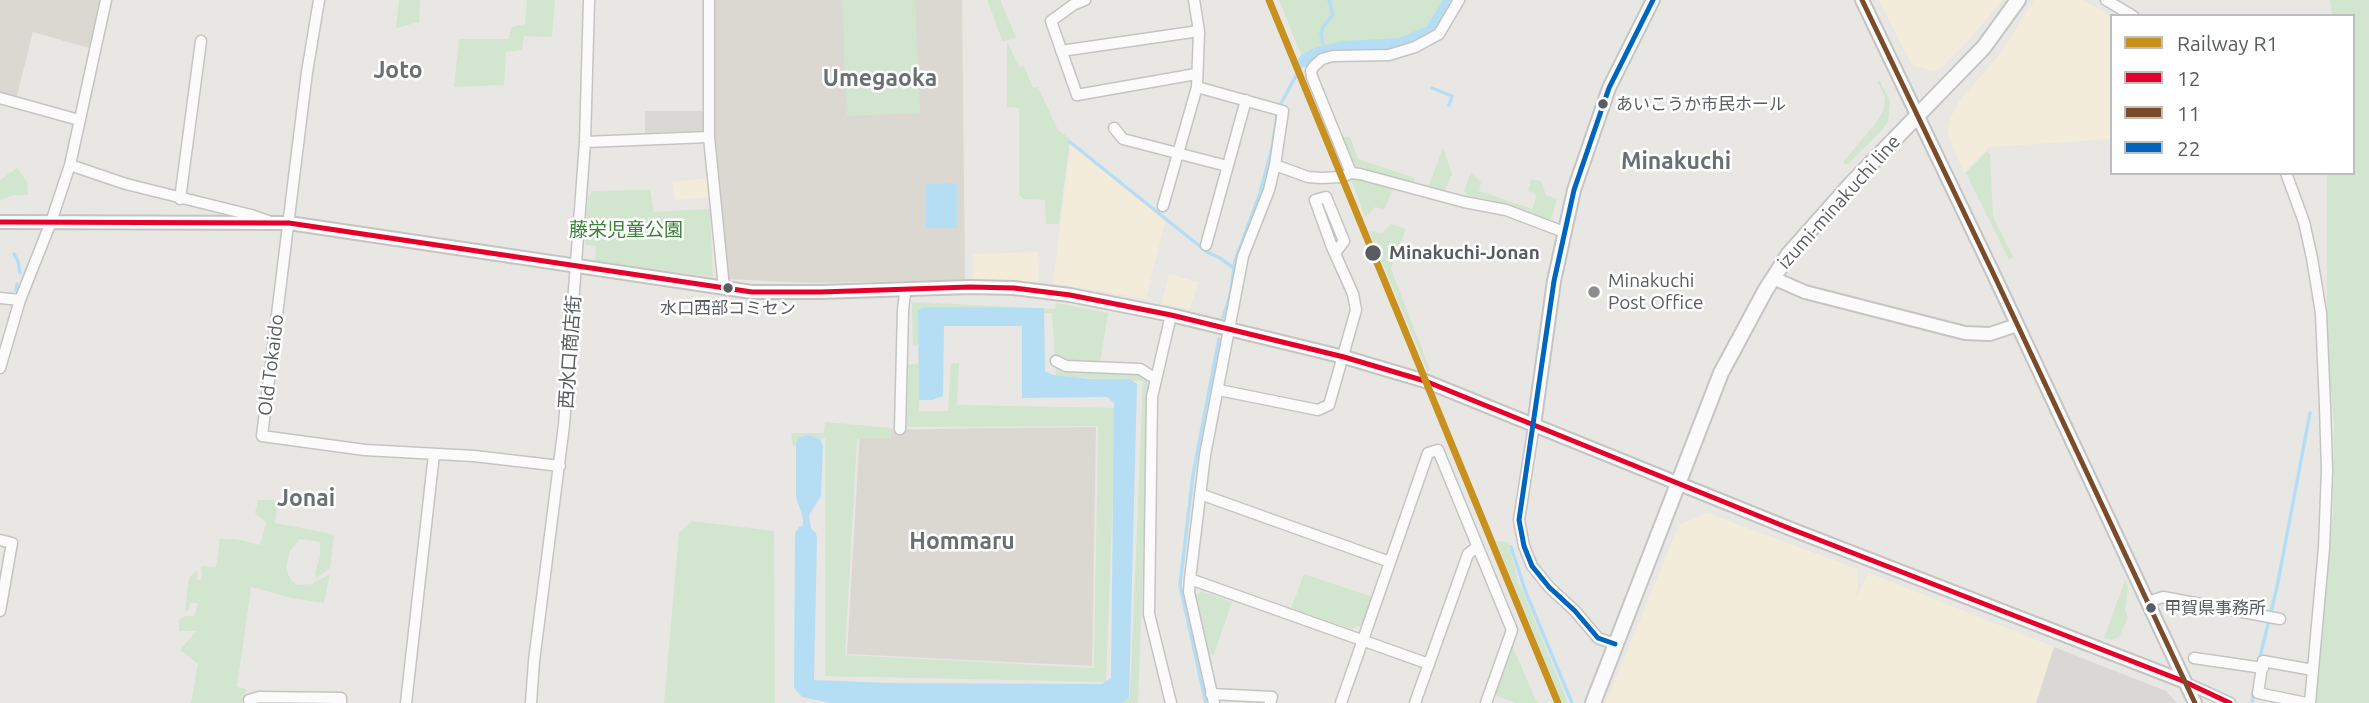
<!DOCTYPE html>
<html>
<head>
<meta charset="utf-8">
<style>
  body { margin:0 }
  #map { position:relative; width:2369px; height:703px; overflow:hidden; background:#e9e7e3; font-family:Ubuntu,sans-serif }
  canvas { display:block }
  .legend { position:absolute; left:2110px; top:14px; width:245px; height:161px; box-sizing:border-box; background:#fff; border:2px solid #bdbec0; margin:0; padding:9px 12px; list-style:none; font-size:21px; color:#595d61 }
  .legend li { display:flex; align-items:center; gap:14px; height:35px }
  .legend b { width:35px; border:2px solid #bdbec0 }
</style>
</head>
<body>
<div id="map">
<canvas width="2369" height="703"></canvas>
<ul class="legend">
<li><b style="height:9px;background:#c8901d"></b>Railway R1</li>
<li><b style="height:9px;background:#e4002b"></b>12</li>
<li><b style="height:9px;background:#7a4b2a"></b>11</li>
<li><b style="height:9px;background:#0065bd"></b>22</li>
</ul>
</div>
<script>
const context = document.querySelector('canvas').getContext('2d');
context.lineJoin = 'round';
function fill(path, color) {
  context.fillStyle = color;
  context.fill(path, 'evenodd');
}
function poly(rows) {
  const path = new Path2D();
  for (const r of rows) {
    path.moveTo(r[0], r[1]);
    for (let i = 2; i < r.length; i += 2) path.lineTo(r[i], r[i + 1]);
  }
  return path;
}
function strokePath(path, color, width, dash) {
  context.strokeStyle = color;
  context.lineWidth = width;
  context.lineCap = dash ? 'butt' : 'round';
  context.setLineDash(dash || []);
  context.stroke(path);
}
function label(font, color, halo, rows, align = 'center') {
  context.font = font + ' Ubuntu,"Noto Sans JP",sans-serif';
  context.lineWidth = 5;
  context.setLineDash([]);
  context.textBaseline = 'middle';
  context.strokeStyle = halo;
  context.fillStyle = color;
  for (const [text, x, y, turn = 0] of rows) {
    context.save();
    context.translate(x, y);
    context.rotate((+turn || 0) * Math.PI / 180);
    context.textAlign = isNaN(turn) ? turn : align;
    if (halo) context.strokeText(text, 0, 0);
    context.fillText(text, 0, 0);
    context.restore();
  }
}
const commercial = poly([
  [1879,0,2002,0,1970,39,1940,69,1934,71,1912,65],
  [2034,0,2083,0,2112,17,2112,139,1989,147,1964,173,1947,132,1951,117,1960,100,2002,52],
  [1071,143,1166,218,1146,299,1053,283],
  [709,178,711,197,675,200,672,182],
  [1039,252,1038,282,973,280,973,254],
  [1169,274,1198,282,1190,309,1162,303],
  [1707,513,1857,569,1858,587,1855,598,1869,573,2054,647,2036,703,1606,703,1679,525]
]);
const industrial = poly([
  [645,111,704,111,705,131,645,133],
  [2054,647,2166,691,2177,703,2036,703]
]);
const education = poly([
  [0,0,102,0,89,48,33,32,16,99,0,95],
  [712,0,962,0,965,280,811,283,728,279,715,135],
  [1096,427,1092,666,847,654,860,430]
]);
const green = poly([
  [399,0,420,0,419,22,396,28],
  [527,0,555,0,552,37,524,36,522,50,506,52,504,85,454,87,459,39,509,39,511,27,525,24],
  [842,0,915,0,920,113,847,116],
  [987,0,1000,0,1016,37,1003,42],
  [1279,0,1455,0,1433,33,1397,48,1317,55,1304,62],
  [2330,0,2369,0,2369,703,2314,703,2333,513,2334,421,2327,349,2327,173,2353,173,2353,16,2332,16],
  [1007,42,1019,67,1024,66,1033,88,1038,87,1058,130,1070,139,1059,224,1046,224,1045,200,1024,199,1019,195,1019,108,1007,107],
  [1880,81,1890,102,1888,121,1883,129,1847,165,1843,162,1876,123,1884,109,1885,97,1878,82],
  [1341,137,1350,137,1358,159,1415,178,1414,182,1352,167],
  [1443,148,1452,174,1445,191,1428,187],
  [1987,151,1990,154,1993,217,2013,257,2009,260,1966,173],
  [17,168,27,182,28,195,13,195,0,200,0,180],
  [1471,172,1481,182,1479,191,1532,209,1536,198,1535,193,1528,191,1531,179,1541,181,1546,195,1557,199,1550,222,1511,205,1468,195,1464,191],
  [1351,179,1363,180,1393,190,1384,209,1375,207,1365,217],
  [650,190,654,212,710,209,713,277,595,261,596,246,585,245,588,196,591,195,591,191],
  [1391,224,1406,229,1391,269,1430,370,1428,372,1369,231,1382,233],
  [912,302,1055,309,1056,303,1108,313,1099,369,1150,374,1138,703,1120,703,1130,698,1143,381,1056,376,1052,313,922,309,920,344,913,346],
  [920,363,919,411,948,411,951,363,959,363,957,405,1116,408,1106,682,825,676,825,438,793,446,791,433,824,433,825,422,892,428,891,438,857,439,845,655,1094,668,1098,426,907,427,908,365],
  [258,500,278,500,275,523,328,533,334,536,330,568,316,578,315,572,320,557,320,542,300,539,290,551,286,568,290,579,297,585,312,584,330,574,324,603,292,598,251,587,237,687,247,689,242,703,191,703,198,664,180,650,196,631,179,631,179,620,185,616,194,616,198,603,190,603,189,610,185,611,189,578,196,570,198,574,196,578,200,581,202,577,201,566,216,567,220,539,236,539,260,545,266,522,255,513],
  [692,521,774,531,775,703,664,703,679,533],
  [1496,541,1508,542,1517,578,1568,703,1562,703],
  [1304,574,1373,597,1364,624,1352,629,1291,608],
  [2125,580,2128,586,2125,610,2128,617,2119,637,2112,640,2104,638],
  [1201,591,1232,602,1214,654,1208,655,1196,597],
  [1512,645,1537,703,1516,703,1495,695]
]);
const water = poly([
  [957,183,957,228,926,228,926,184],
  [939,307,1044,308,1045,371,1053,375,1093,379,1130,379,1137,384,1129,698,1122,703,830,703,802,697,794,688,795,533,799,527,803,525,803,518,796,497,796,444,799,438,806,435,820,439,823,446,821,496,809,515,811,528,816,533,817,539,814,680,890,683,1102,684,1111,678,1114,403,1107,397,1022,398,1022,326,944,326,943,396,932,400,919,400,918,311,923,308]
]);
const stream = poly([
  [1324,52,1321,33,1323,27,1333,15,1329,0],
  [1432,88,1452,96,1449,105],
  [1070,142,1207,252,1220,258,1234,268],
  [14,254,18,261,20,273],
  [16,290,17,284],
  [1223,317,1230,296,1235,261,1260,193,1272,148,1278,109,1304,61],
  [1511,547,1526,593,1572,703],
  [2259,661,2277,587,2310,413],
  [1206,703,1180,585,1193,475,1219,339],
  [2252,703,2254,689]
]);
const canal = poly([
  [1304,61,1315,54,1343,47,1400,44,1431,31,1450,0]
]);
const minor = poly([
  [319,0,307,72,262,436,365,450,474,456,560,466],
  [709,0,709,137,724,288],
  [1085,0,1073,5,1051,21,1077,95,1196,74],
  [2106,0,2133,16],
  [1061,51,1199,31],
  [1197,87,1283,111,1275,165,1269,190,1243,256,1205,455,1190,579,1189,592,1214,703],
  [0,98,79,120],
  [1114,128,1123,139,1227,166],
  [585,142,709,137],
  [70,165,126,184,251,215,268,221],
  [1275,165,1308,177,1322,178,1342,177,1351,173,1360,174,1464,202,1506,210,1564,232],
  [1351,173,1312,77,1311,71,1314,66,1322,59,1333,56,1389,55,1415,47,1439,34,1459,0],
  [2286,173,2304,222,2312,258,2321,313,2325,406,2327,470,2324,548,2310,703],
  [180,199,201,41],
  [1163,206,1197,87,1199,31,1194,0],
  [1206,245,1246,100],
  [0,298,20,300],
  [1056,361,1066,366,1140,369,1156,379],
  [0,368,20,300,51,222,70,165,106,0],
  [1219,390,1318,410,1329,405,1356,310,1353,294,1332,247,1315,200,1326,197,1344,241,1335,253],
  [1534,425,1519,520,1524,546,1532,566,1549,587,1575,611,1598,638,1615,644],
  [900,429,903,310,905,293,909,288],
  [1200,494,1390,562],
  [0,540,12,543,0,611],
  [1190,579,1429,664],
  [2147,602,2163,597,2280,619],
  [2194,658,2263,668],
  [2184,682,2230,703],
  [1211,694,1272,697,1270,703],
  [249,700,259,697,341,698,341,703],
  [406,703,434,454],
  [531,703,534,661,564,425,585,142,589,0],
  [1171,703,1149,614,1152,397,1171,315],
  [1341,703,1428,453,1438,450,1512,630,1486,703],
  [1415,703,1468,554,1477,547],
  [2306,703,2258,693,2263,661,2313,670]
]);
const tertiary = poly([
  [1862,0,1994,275,2195,703],
  [0,222,289,223,752,292,821,292,970,287,1014,288,1070,295,1171,315,1344,357,1425,381,1791,529,2183,681],
  [1773,278,1805,292,1965,333,1990,334,2017,325],
  [1534,425,1554,281,1574,190,1609,88,1653,0]
]);
const secondary = poly([
  [1593,703,1721,373,1765,291,1788,255,1852,183,1984,47,2018,0]
]);
const bus1 = poly([
  [0,222,289,223,752,292,821,292,970,287,1014,288,1070,295,1171,315,1344,357,1425,381,1791,529,2183,681,2230,703]
]);
const bus2 = poly([
  [1862,0,1994,275,2195,703]
]);
const bus3 = poly([
  [1615,644,1598,638,1575,611,1549,587,1532,566,1524,546,1519,520,1554,281,1574,190,1609,88,1653,0]
]);
const rail1 = poly([
  [1269,0,1558,703]
]);
const markers = [
  [1603,104,6,"#595d61"],
  [1373,253,9,"#595d61"],
  [728,288,6,"#595d61"],
  [1594,292,7,"#8b8d8e"],
  [2151,608,6,"#595d61"]
];
const busNames = [
  ["あいこうか市民ホール",1616,104],
  ["水口西部コミセン",728,308,"center"],
  ["甲賀県事務所",2164,608]
];
const streetNames = [
  ["izumi-minakuchi line",1839,202,-48],
  ["西水口商店街",570,352,-86],
  ["Old Tokaido",271,365,-83]
];
const parkNames = [
  ["藤栄児童公園",626,230]
];
const stopNames = [
  ["Minakuchi-Jonan",1389,253]
];
const poiNames = [
  ["Minakuchi",1608,281],
  ["Post Office",1608,303]
];
const quarterNames = [
  ["Joto",398,70],
  ["Umegaoka",880,78],
  ["Minakuchi",1676,161],
  ["Jonai",306,498],
  ["Hommaru",962,541]
];
fill(commercial, '#f4ecdb');
fill(industrial, '#dad8d4');
fill(education, '#dbd8d2');
fill(green, '#d2e5ce');
fill(water, '#b5def5');
strokePath(stream, '#b5def5', 3.5);
strokePath(canal, '#b5def5', 12);
strokePath(minor, '#c4c4c3', 13);
strokePath(tertiary, '#c4c4c3', 16);
strokePath(secondary, '#c5c5c5', 18);
strokePath(minor, '#fcfbfb', 10);
strokePath(tertiary, '#fcfbfb', 12);
strokePath(secondary, '#fcfbfb', 14);
strokePath(bus1, '#e4002b', 5);
strokePath(bus2, '#7a4b2a', 5);
strokePath(bus3, '#0065bd', 5);
strokePath(rail1, '#c8901d', 7);
for (const [x, y, r, color] of markers) {
  const dot = new Path2D();
  dot.arc(x, y, r, 0, 2 * Math.PI);
  context.fillStyle = color;
  context.fill(dot);
  strokePath(dot, '#fff', 2.5);
}
label('17px', '#595d61', '#fff', busNames, 'left');
label('19px', '#595d61', '#fff', streetNames);
label('19px', '#388236', '#fff', parkNames);
label('bold 19px', '#595d61', '#fff', stopNames, 'left');
label('19px', '#595d61', '#fff', poiNames, 'left');
label('bold 23px', '#6a6f73', '#fff', quarterNames);
</script>
</body>
</html>
